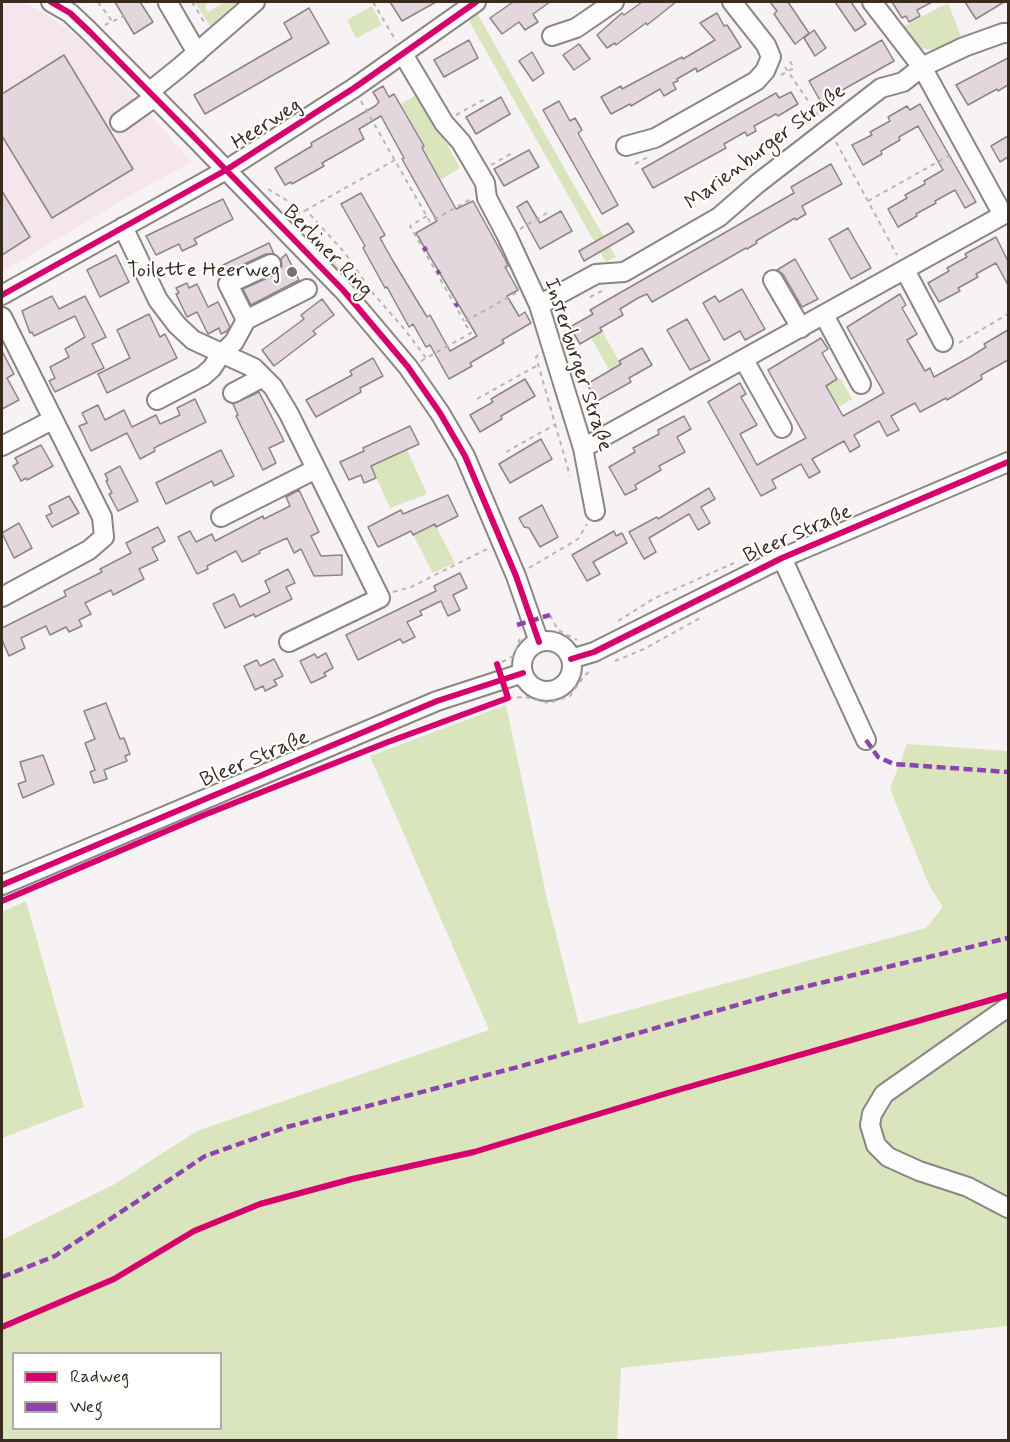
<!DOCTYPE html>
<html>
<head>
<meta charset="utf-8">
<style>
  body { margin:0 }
  #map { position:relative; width:1010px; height:1442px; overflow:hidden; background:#f7f2f4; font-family:Mynerve,sans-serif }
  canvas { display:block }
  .frame { position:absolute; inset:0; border:3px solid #3b2a1e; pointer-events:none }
  .legend { position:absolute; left:12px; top:1352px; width:210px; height:78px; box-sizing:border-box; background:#fff; border:2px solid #b1aaa5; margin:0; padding:8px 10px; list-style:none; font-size:18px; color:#3b2a1e }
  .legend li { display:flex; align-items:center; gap:12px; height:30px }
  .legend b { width:30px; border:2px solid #b1aaa5 }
</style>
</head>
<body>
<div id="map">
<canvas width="1010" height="1442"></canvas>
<div class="frame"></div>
<ul class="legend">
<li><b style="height:8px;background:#d6006c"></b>Radweg</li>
<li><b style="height:8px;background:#8e44ad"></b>Weg</li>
</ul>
</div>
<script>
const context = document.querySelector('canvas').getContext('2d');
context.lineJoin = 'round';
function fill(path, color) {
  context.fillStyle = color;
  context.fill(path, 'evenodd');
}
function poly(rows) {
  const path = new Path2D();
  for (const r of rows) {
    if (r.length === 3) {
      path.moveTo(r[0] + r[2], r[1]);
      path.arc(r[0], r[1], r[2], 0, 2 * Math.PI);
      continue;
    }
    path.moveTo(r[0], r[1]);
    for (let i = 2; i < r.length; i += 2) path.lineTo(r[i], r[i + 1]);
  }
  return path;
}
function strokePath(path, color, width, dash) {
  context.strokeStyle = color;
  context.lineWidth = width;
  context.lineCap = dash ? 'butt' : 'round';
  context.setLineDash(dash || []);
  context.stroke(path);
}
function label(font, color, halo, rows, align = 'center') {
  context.font = font + ' Mynerve,sans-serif';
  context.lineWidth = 4.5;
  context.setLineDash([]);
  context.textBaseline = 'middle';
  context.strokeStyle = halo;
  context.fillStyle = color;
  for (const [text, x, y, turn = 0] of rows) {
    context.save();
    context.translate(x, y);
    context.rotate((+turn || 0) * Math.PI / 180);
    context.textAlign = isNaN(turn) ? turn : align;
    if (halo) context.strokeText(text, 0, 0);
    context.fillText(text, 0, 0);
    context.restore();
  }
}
const built = poly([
  [2,2,21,2,45,13,86,43,192,162,138,191,2,272]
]);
const green = poly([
  [195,2,207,2,208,3,205,6,208,12,225,2,238,2,210,26],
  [948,3,962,39,932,50,920,48,902,27],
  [372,6,382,25,356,38,347,20],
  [477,13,572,182,616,257,606,262,469,21],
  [419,93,460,168,440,180,422,148,424,146,401,104],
  [315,233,322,242,345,277,343,278,308,240],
  [602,331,621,365,610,371,591,338],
  [840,378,852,399,828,413,826,386],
  [407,450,427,494,390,508,371,466],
  [435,524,455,563,433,573,413,535],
  [506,705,547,899,579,1024,926,928,943,907,929,885,890,789,907,744,1008,751,1008,1326,621,1368,617,1440,2,1440,2,1240,113,1185,197,1131,489,1030,370,756],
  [14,1354,220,1354,220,1428,14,1428],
  [26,901,84,1107,2,1138,2,912]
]);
const building = poly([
  [115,2,140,2,153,22,134,34,115,2],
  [390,2,436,2,402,21,390,2],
  [513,2,550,2,533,14,538,22,525,30,519,22,502,34,490,18,513,2],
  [642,2,676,2,647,25,646,23,616,45,615,43,607,48,597,35,622,13,624,15,642,2],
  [770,2,788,2,809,33,795,44,774,14,777,11,770,2],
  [835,2,851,2,866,24,855,31,835,2],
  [892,2,932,2,917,10,920,16,909,22,906,16,902,18,892,2],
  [965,2,1004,2,976,19,965,2],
  [309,8,329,43,205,114,194,95,292,38,284,23,309,8],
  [717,13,724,26,727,25,731,31,741,47,697,72,696,68,677,79,678,81,673,83,676,89,664,96,660,89,631,106,630,104,611,114,601,97,621,86,622,89,682,57,683,59,715,40,700,23,717,13],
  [814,30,826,48,815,56,804,38,814,30],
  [469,40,478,58,444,77,434,60,469,40],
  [882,40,894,61,821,102,809,81,882,40],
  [579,44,590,59,574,70,563,55,579,44],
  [532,52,544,73,533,81,519,61,532,52],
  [64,55,133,169,52,218,2,136,2,94,64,55],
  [1008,58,1008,85,998,91,997,89,968,105,956,85,1008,58],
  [383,86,389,97,394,94,424,146,422,148,456,209,473,201,505,259,508,266,505,267,518,290,507,296,519,316,525,312,531,323,502,340,504,343,470,363,472,366,449,379,430,345,426,347,413,324,409,327,387,287,385,288,363,248,365,246,341,204,361,193,385,235,380,238,393,261,427,317,430,315,450,351,477,336,416,233,437,221,402,159,404,158,381,116,359,129,364,139,322,163,324,166,292,184,291,182,285,185,275,168,312,146,311,143,375,106,379,102,373,92,383,86],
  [791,92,798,104,778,116,776,114,754,126,756,131,747,136,745,132,724,144,726,148,653,188,642,169,776,93,779,98,791,92],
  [501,97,510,114,476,134,466,117,501,97],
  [559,101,570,121,575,118,582,130,578,133,618,205,602,214,543,110,559,101],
  [920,104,976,202,965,208,955,190,935,201,936,203,916,214,917,216,898,227,888,209,907,198,905,195,925,184,924,181,943,170,918,126,899,137,900,140,881,151,882,154,863,165,852,145,872,135,870,132,890,121,888,117,907,106,910,110,920,104],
  [1008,136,1008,157,1000,162,991,146,1008,136],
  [529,150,539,167,504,186,494,169,529,150],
  [831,164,842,184,802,206,806,214,796,220,795,218,756,241,757,243,747,249,746,248,652,302,647,294,638,298,620,309,623,315,600,328,602,331,580,344,570,327,593,314,590,310,794,193,791,187,831,164],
  [2,191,30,237,2,255,2,191],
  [223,199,233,219,194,239,197,244,182,251,179,244,156,255,146,236,223,199],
  [527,201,540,223,561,211,572,231,540,249,517,207,527,201],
  [628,223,634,232,584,261,579,251,628,223],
  [848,228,871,268,851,279,829,239,848,228],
  [996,237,1008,261,1008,285,996,263,976,274,978,277,958,288,960,291,939,302,928,283,949,271,947,268,967,257,965,254,996,237],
  [269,243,274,254,266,254,225,273,221,266,269,243],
  [286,254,299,280,251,305,243,289,276,274,282,266,281,259,286,254],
  [116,255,129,282,100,297,87,270,116,255],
  [795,259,818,299,802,307,783,274,777,270,795,259],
  [187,283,189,288,197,284,208,307,218,302,230,327,227,331,221,334,219,328,208,334,197,312,187,317,176,294,179,293,176,288,187,283],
  [742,289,765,329,745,340,740,331,724,340,703,303,715,296,719,302,742,289],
  [900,294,906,305,902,308,917,334,907,340,925,371,930,368,934,377,970,357,986,347,984,344,1008,330,1008,360,981,375,982,379,947,400,946,398,920,412,915,403,891,416,899,430,887,436,879,421,854,435,860,446,850,452,844,441,812,459,820,472,809,478,801,464,772,480,776,488,761,496,708,402,740,383,746,394,741,397,757,425,740,434,757,465,791,446,806,438,768,370,821,338,828,349,822,353,837,379,826,386,843,416,863,405,884,393,847,327,900,294],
  [52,296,59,309,85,296,106,337,92,344,104,368,55,392,49,381,55,378,50,367,69,357,65,349,85,337,75,316,34,336,32,332,30,333,22,311,52,296],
  [322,299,334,315,313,331,316,334,274,366,262,350,304,319,301,315,322,299],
  [149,314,160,337,165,334,177,358,107,393,98,374,130,358,117,330,149,314],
  [687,319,710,360,690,370,667,330,687,319],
  [642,348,652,365,629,378,631,382,597,401,587,384,621,364,619,361,642,348],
  [2,351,14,374,7,378,19,400,2,409,2,351],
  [373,358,383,376,360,388,361,392,316,417,306,400,352,375,350,371,373,358],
  [525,379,535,396,501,416,502,419,480,432,470,415,493,402,491,399,525,379],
  [259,392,284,441,269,448,276,463,263,470,236,416,238,415,233,404,259,392],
  [195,399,206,422,154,448,155,451,140,459,127,433,91,451,79,426,87,423,82,413,98,405,105,420,124,410,132,427,156,415,160,424,180,415,177,408,195,399],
  [684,416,691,429,677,437,685,452,659,466,661,470,635,485,637,489,625,495,609,467,635,452,633,448,659,434,658,430,684,416],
  [410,426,419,444,371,466,376,478,364,483,361,475,349,480,340,462,364,451,363,448,410,426],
  [541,439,552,459,510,483,499,464,541,439],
  [41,445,53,466,27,480,26,478,21,481,13,466,18,463,15,458,41,445],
  [221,450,234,476,214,486,212,481,166,504,156,483,221,450],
  [120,466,138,501,118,511,109,494,112,493,106,481,108,480,105,474,120,466],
  [709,488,715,499,701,507,710,523,698,530,689,514,649,538,656,552,644,559,629,532,657,517,658,519,709,488],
  [299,490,319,532,311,536,321,556,342,555,342,575,314,576,301,549,294,553,287,538,259,551,260,553,242,562,236,551,207,566,208,569,197,574,178,537,190,531,196,542,212,534,215,541,263,516,264,519,290,506,286,497,299,490],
  [448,495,458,516,436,527,435,524,413,535,411,531,378,547,368,527,401,510,403,514,448,495],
  [69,496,79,513,52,527,46,516,52,513,49,506,69,496],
  [542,505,558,537,540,547,529,528,524,527,519,518,542,505],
  [19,523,32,548,14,558,2,533,19,523],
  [158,527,165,541,152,548,158,560,139,569,144,579,113,595,111,590,85,603,91,614,79,620,82,626,69,632,66,627,50,635,46,626,21,638,25,648,9,656,2,640,2,628,66,596,64,591,102,572,100,569,131,553,126,543,158,527],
  [614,531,616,536,622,533,627,543,593,562,600,574,587,581,572,555,614,531],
  [288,569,295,583,286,587,292,599,255,617,254,614,225,628,213,604,234,594,240,607,270,592,265,581,288,569],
  [460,573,467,588,453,595,460,610,448,616,441,601,420,611,422,615,407,622,415,637,403,643,400,639,358,660,346,635,436,591,434,586,460,573],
  [326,653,333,668,324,673,326,676,311,683,300,661,315,654,317,658,326,653],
  [274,659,283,676,274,680,277,685,265,691,263,686,255,690,244,666,257,660,260,666,274,659],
  [106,703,120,739,124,738,130,754,125,756,127,761,104,770,107,779,94,783,90,772,95,770,85,743,95,739,84,711,106,703],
  [43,755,54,784,23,798,18,784,26,781,20,762,43,755]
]);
const path = poly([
  [98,2,112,21],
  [192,2,206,25],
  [373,2,396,41],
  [105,25,124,16],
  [785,67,819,117],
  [781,75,794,68,788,58],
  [361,101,430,222,471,199],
  [456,115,485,99],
  [836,142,897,255],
  [395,160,306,210,345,253,372,292,405,330,426,358],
  [635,164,648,157],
  [491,165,514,152],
  [268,189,286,200,300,214,306,210],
  [868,201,952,154],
  [427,216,410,226,464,321],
  [520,229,547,213],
  [590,297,604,290],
  [959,343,1008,314],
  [538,355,536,357,570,476],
  [421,361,471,333,464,322,516,293],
  [477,399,538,365],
  [506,452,556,424],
  [529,568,578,539,587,524],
  [393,592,411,587,489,548],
  [550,615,558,630,577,640],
  [618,621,653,599,734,563],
  [615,661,644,649,700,618],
  [502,662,513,656,520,639],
  [508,698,525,697,549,703,570,696,585,675,592,670]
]);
const minor = poly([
  [51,2,70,13,90,32,194,137,343,290,408,367,440,413,465,456,516,576,539,642],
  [168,3,197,53],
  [552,36,576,28,614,2],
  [403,54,444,123,461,142,485,183,487,198,507,236,539,305,583,448,595,511],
  [149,92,180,67,255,2],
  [120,122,155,97],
  [626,146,655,138,756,81,765,71,771,57,766,45,732,2],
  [123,227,158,300,177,325,193,340,254,368,273,387,289,414,380,598,289,642],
  [905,270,943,342],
  [773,280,801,328],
  [2,295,226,170,354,88,476,2],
  [539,305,596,274,624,272,719,217,757,184,881,88,903,82,922,67,964,47,1003,33,1008,33],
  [824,315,861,384],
  [2,317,102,517,104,537,89,550,2,597],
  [246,320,228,284,271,264],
  [744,360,782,428],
  [233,393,263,377],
  [157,400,203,376,212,368,221,354,234,342,246,320,307,289],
  [2,446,52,420],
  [583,448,1003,215,922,67,872,2],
  [221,517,316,469],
  [782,558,866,740],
  [547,666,25],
  [571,659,594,652,782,558,1008,462],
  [2,885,437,701,523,673],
  [1008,1007,884,1094,872,1114,870,1125,876,1145,888,1157,919,1171,968,1187,1008,1208]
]);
const quiet = poly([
  [423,250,427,248],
  [437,273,440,271],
  [455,306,458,304],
  [517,625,550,615],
  [866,740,878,757,894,764,1008,772],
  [2,1277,55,1256,205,1156,287,1127,518,1067,783,992,1008,938]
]);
const cycleway = poly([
  [51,2,70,13,90,32,194,137,343,290,408,367,440,413,465,456,516,576,539,642],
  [2,295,226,170,354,88,476,2],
  [571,659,594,652,782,558,1008,462],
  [2,885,437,701,523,673],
  [2,901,204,815,388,742,508,698,497,664],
  [2,1327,114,1279,194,1231,260,1204,352,1179,474,1152,671,1092,1008,995]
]);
const markers = [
  [292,272,6,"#7d7069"]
];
const streetNames = [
  ["Heerweg",267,125,-33],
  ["Marienburger Straße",766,148,-37],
  ["Berliner Ring",327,252,46],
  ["Insterburger Straße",577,365,72],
  ["Bleer Straße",798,535,-24],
  ["Bleer Straße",255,760,-23]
];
const poiNames = [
  ["Toilette Heerweg",280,272]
];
fill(built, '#f5e6ed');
fill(green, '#dae5bd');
fill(building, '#e3d7dd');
strokePath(building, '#8b8583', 1.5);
strokePath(minor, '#8b8583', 22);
strokePath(path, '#b8b6b4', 2, [4.5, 4.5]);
strokePath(minor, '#fefdfd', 18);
strokePath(quiet, '#8e44ad', 4.5, [9, 4.5]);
strokePath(cycleway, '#d6006c', 6);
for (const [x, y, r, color] of markers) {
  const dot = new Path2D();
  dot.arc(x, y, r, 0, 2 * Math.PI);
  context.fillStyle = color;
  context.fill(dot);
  strokePath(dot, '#fff', 2);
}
label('21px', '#3b2a1e', '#fff', streetNames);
label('21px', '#3b2a1e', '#fff', poiNames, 'right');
</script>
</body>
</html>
